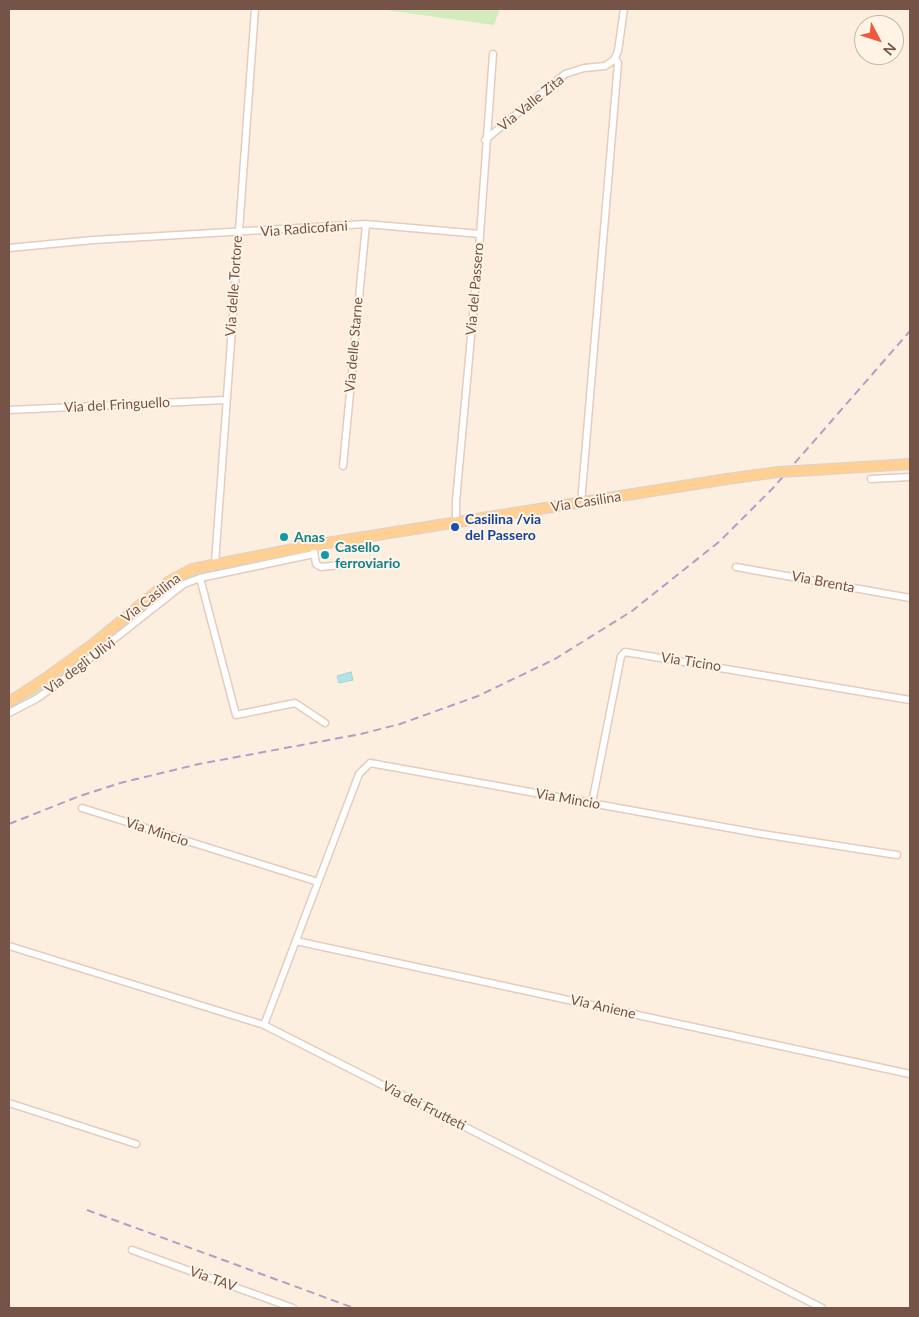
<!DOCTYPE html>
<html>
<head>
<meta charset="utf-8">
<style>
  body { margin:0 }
  #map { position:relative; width:919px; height:1317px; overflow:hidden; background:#fdefdf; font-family:Lato,sans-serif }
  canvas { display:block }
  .frame { position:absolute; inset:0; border:10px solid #755346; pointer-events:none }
  .north { position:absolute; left:854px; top:15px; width:50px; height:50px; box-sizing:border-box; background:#fff4e6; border:1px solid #c8b4a6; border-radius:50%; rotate:130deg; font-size:14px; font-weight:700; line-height:20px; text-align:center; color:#755346 }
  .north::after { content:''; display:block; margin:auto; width:18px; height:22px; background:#ef583c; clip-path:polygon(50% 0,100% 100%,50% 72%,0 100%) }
</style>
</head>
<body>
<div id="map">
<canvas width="919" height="1317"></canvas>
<div class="frame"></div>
<div class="north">N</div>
</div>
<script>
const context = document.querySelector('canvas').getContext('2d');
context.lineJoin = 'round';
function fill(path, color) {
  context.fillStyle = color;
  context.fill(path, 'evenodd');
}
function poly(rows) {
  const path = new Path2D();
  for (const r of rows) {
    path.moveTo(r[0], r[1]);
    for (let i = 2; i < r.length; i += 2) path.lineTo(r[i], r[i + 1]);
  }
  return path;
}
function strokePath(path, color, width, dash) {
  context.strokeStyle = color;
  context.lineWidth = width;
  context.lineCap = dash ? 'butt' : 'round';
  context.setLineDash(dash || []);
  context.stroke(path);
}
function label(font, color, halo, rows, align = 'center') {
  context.font = font + ' Lato,sans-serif';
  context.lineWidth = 4;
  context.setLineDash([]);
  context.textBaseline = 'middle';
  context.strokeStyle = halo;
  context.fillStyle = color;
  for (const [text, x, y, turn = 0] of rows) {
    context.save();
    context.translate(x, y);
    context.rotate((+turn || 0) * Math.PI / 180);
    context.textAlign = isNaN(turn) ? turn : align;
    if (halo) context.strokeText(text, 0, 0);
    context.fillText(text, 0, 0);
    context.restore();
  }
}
const green = poly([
  [378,9,500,9,494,25],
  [268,556,258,565,186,582,37,696,9,712,9,706,168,587,193,572]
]);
const water = poly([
  [351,672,353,680,339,683,337,676,351,672]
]);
const minor = poly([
  [485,140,565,74,584,68,605,66,614,60,618,51,624,9],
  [9,248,93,240,366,224,480,234],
  [9,410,225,400],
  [343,466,366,224],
  [871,479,910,477],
  [581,503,618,63,615,58],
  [456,523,456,501,479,249,493,54],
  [314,551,316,564,321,567,351,564],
  [215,563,255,9],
  [736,567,910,598],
  [200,578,236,715,295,703,325,723],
  [9,713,36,699,56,685,184,584,200,578,314,554],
  [592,803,621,656,625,652,910,700],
  [82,808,318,882],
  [296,941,910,1074],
  [9,946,264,1025,822,1308],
  [264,1025,359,774,370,763,762,834,897,855],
  [9,1103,136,1144],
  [132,1250,293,1308]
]);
const primary = poly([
  [814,470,910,464],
  [9,702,46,678,93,644,168,582,192,569,314,545,727,479,778,472]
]);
const rail = poly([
  [9,824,77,797,120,783,199,764,361,734,400,724,478,696,555,659,632,611,720,541,773,488,910,331],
  [87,1210,354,1308]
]);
const primaryBridge = poly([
  [778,472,814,470]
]);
const markers = [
  [455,527,5,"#1a4fb4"],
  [284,537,5,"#0f9aa8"],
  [325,555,5,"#0f9aa8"]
];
const streetNames = [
  ["Via Valle Zita",531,103,-39],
  ["Via Radicofani",304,229,-4],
  ["Via delle Tortore",234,286,-86],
  ["Via del Passero",475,289,-85],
  ["Via delle Starne",354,345,-85],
  ["Via del Fringuello",117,405,-3],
  ["Via Casilina",586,502,-9],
  ["Via Brenta",823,582,11],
  ["Via Casilina",151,598,-38],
  ["Via Ticino",691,662,9],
  ["Via degli Ulivi",80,666,-37],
  ["Via Mincio",568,799,10],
  ["Via Mincio",157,832,18],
  ["Via Aniene",603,1007,13],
  ["Via dei Frutteti",424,1106,27],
  ["Via TAV",213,1279,20]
];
const transitNames = [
  ["Casilina /via",465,519],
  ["del Passero",465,535]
];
const cultureNames = [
  ["Anas",294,537],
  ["Casello",335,547],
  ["ferroviario",335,563]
];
fill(green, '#d3ebbd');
fill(water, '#b3e3e7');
strokePath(water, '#98d4da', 1);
strokePath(minor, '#e4ccbe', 9);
strokePath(primary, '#dbd2cf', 12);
strokePath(minor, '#fff', 6);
strokePath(primary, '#ffd094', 10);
strokePath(rail, '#b19ec6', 2, [8, 5]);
strokePath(primaryBridge, '#dbd2cf', 12, []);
strokePath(primaryBridge, '#ffd094', 10);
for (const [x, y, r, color] of markers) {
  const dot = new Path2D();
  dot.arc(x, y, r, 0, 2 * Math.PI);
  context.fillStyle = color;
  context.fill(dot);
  strokePath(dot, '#fff4e6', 2);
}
label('14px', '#755346', '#fff4e6', streetNames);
label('bold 14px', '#164399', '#fff4e6', transitNames, 'left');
label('bold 14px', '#0d838f', '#fff4e6', cultureNames, 'left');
</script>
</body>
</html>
